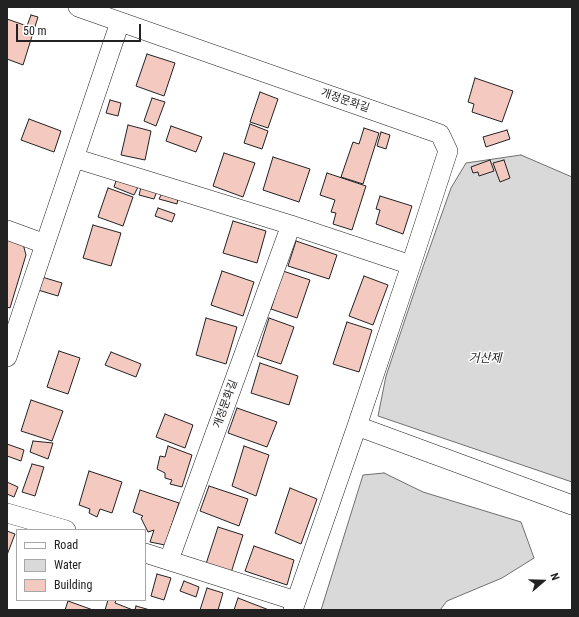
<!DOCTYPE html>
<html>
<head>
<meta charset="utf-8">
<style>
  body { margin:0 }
  #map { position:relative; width:579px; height:617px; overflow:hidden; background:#fff; font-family:"Roboto Condensed",sans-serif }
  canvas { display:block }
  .frame { position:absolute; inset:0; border:8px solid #222; pointer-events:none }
  .legend { position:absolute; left:16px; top:529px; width:130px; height:72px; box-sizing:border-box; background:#fff; border:1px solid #a7a7a7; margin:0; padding:5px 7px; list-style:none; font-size:12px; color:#222 }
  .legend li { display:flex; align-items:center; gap:8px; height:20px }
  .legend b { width:20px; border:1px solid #a7a7a7 }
  .north { position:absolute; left:523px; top:561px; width:40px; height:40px; -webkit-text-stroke:3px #fff; paint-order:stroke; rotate:70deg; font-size:11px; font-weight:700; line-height:16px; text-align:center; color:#222 }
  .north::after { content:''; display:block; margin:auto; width:14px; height:18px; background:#222; clip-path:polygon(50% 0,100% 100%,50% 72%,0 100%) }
  .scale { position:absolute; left:16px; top:24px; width:125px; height:18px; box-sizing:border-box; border:2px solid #222; border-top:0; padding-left:5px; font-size:12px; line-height:14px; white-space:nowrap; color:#222; -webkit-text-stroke:3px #fff; paint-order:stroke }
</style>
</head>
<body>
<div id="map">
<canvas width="579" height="617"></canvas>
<div class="frame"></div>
<ul class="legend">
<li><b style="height:5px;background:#fff"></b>Road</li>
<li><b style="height:11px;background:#d9d9d9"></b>Water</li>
<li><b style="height:11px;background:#f3c9c0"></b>Building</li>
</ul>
<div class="north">N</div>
<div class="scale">50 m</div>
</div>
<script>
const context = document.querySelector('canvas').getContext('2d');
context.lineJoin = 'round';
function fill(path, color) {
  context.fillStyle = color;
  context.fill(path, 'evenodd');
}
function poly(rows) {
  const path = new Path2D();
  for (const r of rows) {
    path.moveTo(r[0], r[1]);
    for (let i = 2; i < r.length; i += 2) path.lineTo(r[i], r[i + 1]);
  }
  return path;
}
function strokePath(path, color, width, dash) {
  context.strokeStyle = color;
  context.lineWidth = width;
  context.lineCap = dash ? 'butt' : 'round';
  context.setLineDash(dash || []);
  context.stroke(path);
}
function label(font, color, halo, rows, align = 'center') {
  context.font = font + ' "Roboto Condensed","Noto Sans KR",sans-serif';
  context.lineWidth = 3;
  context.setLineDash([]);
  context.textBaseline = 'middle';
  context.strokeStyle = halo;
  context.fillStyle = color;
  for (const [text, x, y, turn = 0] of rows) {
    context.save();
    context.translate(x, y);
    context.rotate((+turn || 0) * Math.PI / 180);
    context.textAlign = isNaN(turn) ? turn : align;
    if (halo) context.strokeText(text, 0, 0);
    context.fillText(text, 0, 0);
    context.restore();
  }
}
const water = poly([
  [521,155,572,177,572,482,378,416,386,376,418,281,451,188,466,163,521,155],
  [384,473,423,492,521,522,534,558,502,578,447,601,440,610,321,610,363,475,384,473]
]);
const building = poly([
  [31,15,38,17,23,65,7,59,7,19,27,26,31,15],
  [147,54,175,63,164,96,136,86,147,54],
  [475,78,513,91,502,122,472,112,474,104,468,102,475,78],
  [260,92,278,99,268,128,250,122,260,92],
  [152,98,165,102,156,126,144,121,152,98],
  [110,100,121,103,118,116,106,113,110,100],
  [29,119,61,131,54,152,21,140,29,119],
  [250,124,268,131,262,149,244,143,250,124],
  [128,125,151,131,145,160,121,155,128,125],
  [171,126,202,137,196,152,166,141,171,126],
  [364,128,379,133,363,184,341,177,353,142,359,144,364,128],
  [507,130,510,139,486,147,483,137,507,130],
  [381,132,390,135,386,149,377,146,381,132],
  [224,153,255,163,243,197,213,186,224,153],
  [273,157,310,169,299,202,263,190,273,157],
  [490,160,494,171,479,176,478,172,473,173,471,167,490,160],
  [504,160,510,178,500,182,493,163,504,160],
  [327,173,366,186,352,230,333,224,336,213,331,212,335,200,320,195,327,173],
  [117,178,138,187,134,195,114,187,117,178],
  [141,187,157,191,154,199,139,195,141,187],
  [108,188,133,197,123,226,98,217,108,188],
  [162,193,178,198,177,204,159,199,162,193],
  [380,196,412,206,403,234,376,224,380,210,376,209,380,196],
  [158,208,175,214,172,222,155,216,158,208],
  [233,221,266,231,257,263,223,253,233,221],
  [93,225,121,233,111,266,83,258,93,225],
  [7,236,22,240,26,255,10,308,7,307,7,236],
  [296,241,337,255,329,279,288,266,296,241],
  [222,271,254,282,243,316,211,305,222,271],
  [283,271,310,280,297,318,271,309,283,271],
  [364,276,388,285,373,325,349,316,364,276],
  [42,277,62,283,58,296,38,290,42,277],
  [206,318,237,327,226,364,196,355,206,318],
  [269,318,294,327,281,364,257,356,269,318],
  [347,322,372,330,359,372,333,364,347,322],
  [59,351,80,358,68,394,47,387,59,351],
  [111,352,141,364,136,377,105,365,111,352],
  [260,363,298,376,289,405,251,393,260,363],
  [31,400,63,411,52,441,21,431,31,400],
  [237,408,277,422,267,447,228,433,237,408],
  [165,414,193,425,185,448,156,437,165,414],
  [33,441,53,443,48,459,30,452,33,441],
  [7,444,24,450,21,461,7,456,7,444],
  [168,446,192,455,182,487,170,484,172,480,165,478,165,473,157,469,160,456,165,457,168,446],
  [244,446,269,455,256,496,232,486,244,446],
  [32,464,44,467,35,496,22,492,32,464],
  [89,471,122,482,112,513,100,509,97,517,89,513,90,509,79,505,89,471],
  [7,482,18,487,14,497,7,494,7,482],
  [209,486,248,499,239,526,200,511,209,486],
  [290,488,317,499,301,544,275,533,290,488],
  [140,490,179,503,165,545,150,542,154,530,148,532,141,518,143,516,133,512,140,490],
  [218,527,243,535,230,576,205,567,218,527],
  [7,531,15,534,7,555,7,531],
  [254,546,294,560,287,585,245,571,254,546],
  [157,574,171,578,164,600,151,596,157,574],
  [184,581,199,587,196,597,180,591,184,581],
  [207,588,223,593,218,610,200,610,207,588],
  [238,598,269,610,234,610,238,598],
  [108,600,116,600,115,603,133,610,105,610,108,600],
  [68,601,93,610,65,610,68,601],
  [136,606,150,610,135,610,136,606]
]);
const minor = poly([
  [78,7,440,134,448,151,411,265,357,426,293,610],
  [74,158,291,225,411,265],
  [7,230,45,244],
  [7,357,120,22],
  [357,426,572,505],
  [7,513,66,530],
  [145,553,296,601],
  [169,560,291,225]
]);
const streetNames = [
  ["개정문화길",345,101,19],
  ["개정문화길",226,404,-70]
];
const waterNames = [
  ["거산제",485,359]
];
fill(water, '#d9d9d9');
strokePath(water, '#6f6f6f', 1);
fill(building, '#f3c9c0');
strokePath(building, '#222', 1);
strokePath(minor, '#222', 20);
strokePath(minor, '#fff', 19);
label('11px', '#222', '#fff', streetNames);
label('italic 12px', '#222', '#fff', waterNames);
</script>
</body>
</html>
